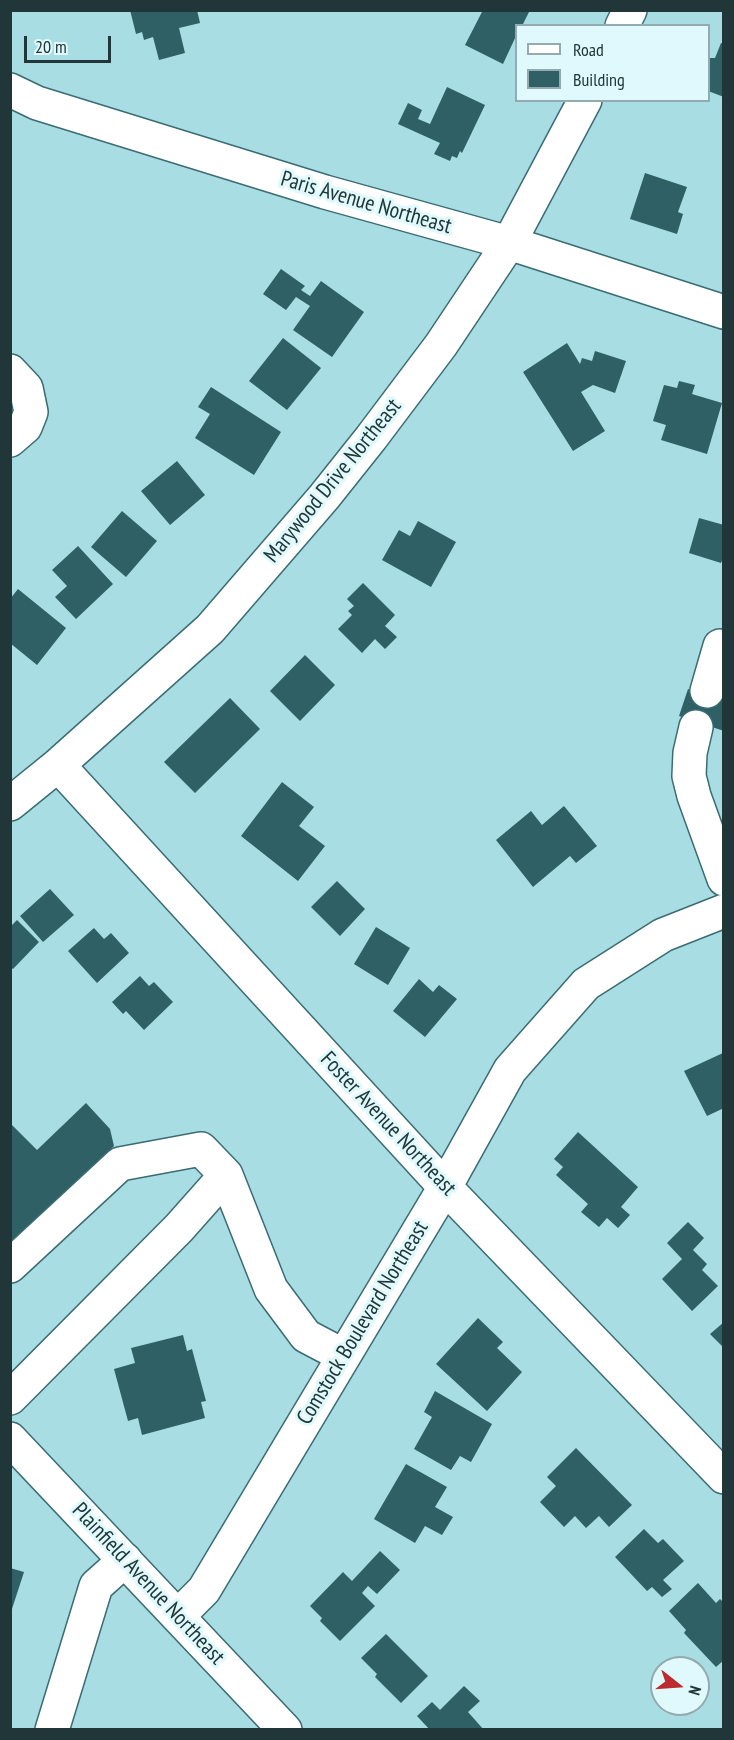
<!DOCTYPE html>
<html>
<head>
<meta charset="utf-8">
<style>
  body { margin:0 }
  #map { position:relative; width:734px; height:1740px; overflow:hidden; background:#a8dde3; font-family:"PT Sans Narrow",sans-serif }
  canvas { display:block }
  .frame { position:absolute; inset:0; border:12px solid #213638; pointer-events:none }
  .legend { position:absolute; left:515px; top:24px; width:195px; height:78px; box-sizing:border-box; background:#dff9fc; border:2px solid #93abae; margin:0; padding:8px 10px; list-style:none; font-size:18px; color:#213638 }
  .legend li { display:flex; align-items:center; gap:12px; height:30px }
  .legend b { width:30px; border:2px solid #93abae }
  .north { position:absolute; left:650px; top:1656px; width:60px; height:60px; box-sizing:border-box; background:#dff9fc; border:2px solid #93abae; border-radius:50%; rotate:107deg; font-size:16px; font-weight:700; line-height:24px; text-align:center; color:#213638 }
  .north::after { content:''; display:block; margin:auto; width:21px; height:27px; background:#bb2b2f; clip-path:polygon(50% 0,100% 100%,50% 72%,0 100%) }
  .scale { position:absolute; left:24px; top:36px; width:87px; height:27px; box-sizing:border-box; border:3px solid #213638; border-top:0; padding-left:8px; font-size:18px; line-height:21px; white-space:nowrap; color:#213638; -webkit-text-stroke:4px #dff9fc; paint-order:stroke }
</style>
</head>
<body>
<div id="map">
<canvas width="734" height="1740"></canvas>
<div class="frame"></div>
<ul class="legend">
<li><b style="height:8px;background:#fff"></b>Road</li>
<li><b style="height:16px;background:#2e6066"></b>Building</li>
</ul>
<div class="north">N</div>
<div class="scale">20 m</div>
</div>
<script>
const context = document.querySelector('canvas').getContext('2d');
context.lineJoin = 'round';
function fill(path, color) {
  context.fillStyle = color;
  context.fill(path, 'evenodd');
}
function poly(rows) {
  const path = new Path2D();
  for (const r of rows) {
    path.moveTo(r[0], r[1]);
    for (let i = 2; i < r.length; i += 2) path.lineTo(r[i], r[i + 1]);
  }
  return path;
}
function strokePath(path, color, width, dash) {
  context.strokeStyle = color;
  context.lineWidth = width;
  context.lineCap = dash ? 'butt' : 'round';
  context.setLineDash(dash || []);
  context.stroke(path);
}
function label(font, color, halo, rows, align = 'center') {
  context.font = font + ' "PT Sans Narrow",sans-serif';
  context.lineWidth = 6;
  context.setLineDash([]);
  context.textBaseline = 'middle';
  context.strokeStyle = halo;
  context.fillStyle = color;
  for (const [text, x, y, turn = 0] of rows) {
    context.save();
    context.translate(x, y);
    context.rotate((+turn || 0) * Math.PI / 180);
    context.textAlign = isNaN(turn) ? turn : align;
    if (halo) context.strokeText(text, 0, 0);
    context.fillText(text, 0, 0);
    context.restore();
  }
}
const building = poly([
  [130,10,197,10,200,23,179,28,185,53,159,60,153,37,144,40,142,32,136,34],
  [483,10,530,10,522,26,516,26,516,36,503,64,465,45],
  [721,43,724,44,724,97,708,91,708,58,715,58],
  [447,87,485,105,462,153,460,151,457,158,452,156,450,161,434,154,440,143,398,124,408,103,422,110,418,119,430,124],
  [645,173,687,187,678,212,683,214,677,234,630,219],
  [281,269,305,286,301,290,310,296,321,281,364,312,332,357,293,330,310,306,296,297,286,310,263,294],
  [283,338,321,368,287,410,249,381],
  [567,343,580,364,582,358,592,361,595,351,626,361,615,393,593,385,581,392,605,431,573,451,523,372],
  [679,381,695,385,692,394,722,403,707,454,661,440,666,425,653,421,664,385,677,388],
  [211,387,281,432,254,475,195,438,210,414,198,407],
  [177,461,205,495,170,525,141,491],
  [122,511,157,541,126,577,91,547],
  [699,518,724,525,724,555,721,563,689,553],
  [418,521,456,542,431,587,382,560,399,530,410,536],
  [78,546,113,584,76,619,55,597,67,586,52,570],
  [363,583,395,615,385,626,397,637,385,649,375,639,362,653,338,629,352,615,348,611,354,606,347,599],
  [18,589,66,628,37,665,10,643,10,599],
  [305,655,335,685,300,721,270,691],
  [688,689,724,701,724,731,679,716],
  [230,698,260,729,195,793,164,762],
  [282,782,314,807,299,826,325,846,298,881,241,836],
  [564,806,597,846,576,863,570,856,533,887,496,840,531,811,542,825],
  [337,881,365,909,340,936,311,907],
  [50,889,74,915,43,942,20,916],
  [17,920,39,942,13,969,10,967,10,927],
  [376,927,410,948,388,985,354,964],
  [94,928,104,939,111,933,129,953,97,983,68,951],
  [140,976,149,986,154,982,173,1002,144,1030,126,1011,123,1014,112,1002],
  [419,979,433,992,439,985,457,999,425,1037,393,1011],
  [723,1053,724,1108,707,1116,684,1071],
  [86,1103,110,1129,114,1146,10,1245,10,1123,37,1150],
  [578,1132,638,1187,621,1207,630,1215,618,1228,607,1218,599,1227,581,1212,588,1204,556,1175,563,1167,554,1159],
  [688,1222,704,1238,693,1250,707,1264,702,1270,718,1286,692,1311,662,1279,682,1259,667,1243],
  [478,1318,503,1342,497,1348,522,1372,487,1411,436,1364],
  [724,1322,724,1348,710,1334],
  [183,1335,187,1351,192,1349,206,1401,201,1402,205,1418,142,1435,138,1418,128,1421,114,1369,135,1363,131,1348],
  [435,1391,492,1424,471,1462,460,1456,451,1470,414,1449,432,1417,424,1412],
  [576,1448,632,1505,609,1527,599,1516,586,1528,575,1516,564,1527,540,1502,556,1486,547,1477],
  [406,1464,447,1487,435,1507,453,1517,442,1535,425,1526,415,1543,374,1519],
  [644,1529,658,1543,663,1539,684,1561,663,1580,672,1589,662,1597,652,1587,647,1591,615,1557],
  [380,1551,400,1570,377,1594,368,1586,362,1593,375,1606,340,1641,320,1621,322,1618,310,1606,343,1572,352,1581],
  [10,1568,24,1572,11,1612,10,1612],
  [698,1583,716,1603,720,1599,724,1603,724,1660,716,1667,684,1633,686,1630,669,1611],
  [386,1634,428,1676,401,1703,375,1677,377,1674,361,1658],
  [464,1686,480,1701,468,1712,484,1730,430,1730,417,1716,432,1702,440,1710]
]);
const minor = poly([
  [622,26,630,10],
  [10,90,37,103,325,192,509,243,724,312],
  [10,371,26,388,31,412,25,427,10,440],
  [707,691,720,646,724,647],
  [696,727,690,753,689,776,694,796,724,879],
  [58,765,445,1187,724,1477],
  [10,804,58,765,210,629,324,497,371,438,441,345,509,243,585,100],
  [10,1266,120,1164,201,1149,226,1175,271,1289,306,1336,344,1356],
  [10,1398,179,1228,226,1175],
  [178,1616,204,1590,445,1187,510,1070,586,984,663,935,724,911],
  [52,1730,96,1586,125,1560]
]);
const major = poly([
  [10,1439,285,1730]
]);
const streetNames = [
  ["Paris Avenue Northeast",366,203,16],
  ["Marywood Drive Northeast",333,481,-51],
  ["Foster Avenue Northeast",388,1124,47],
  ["Comstock Boulevard Northeast",363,1323,-59],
  ["Plainfield Avenue Northeast",148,1584,47]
];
fill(building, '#2e6066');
strokePath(minor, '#3a6c72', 36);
strokePath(major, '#3a6c72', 36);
strokePath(minor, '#fff', 33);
strokePath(major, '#fff', 33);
label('22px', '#213638', '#dff9fc', streetNames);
</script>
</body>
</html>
